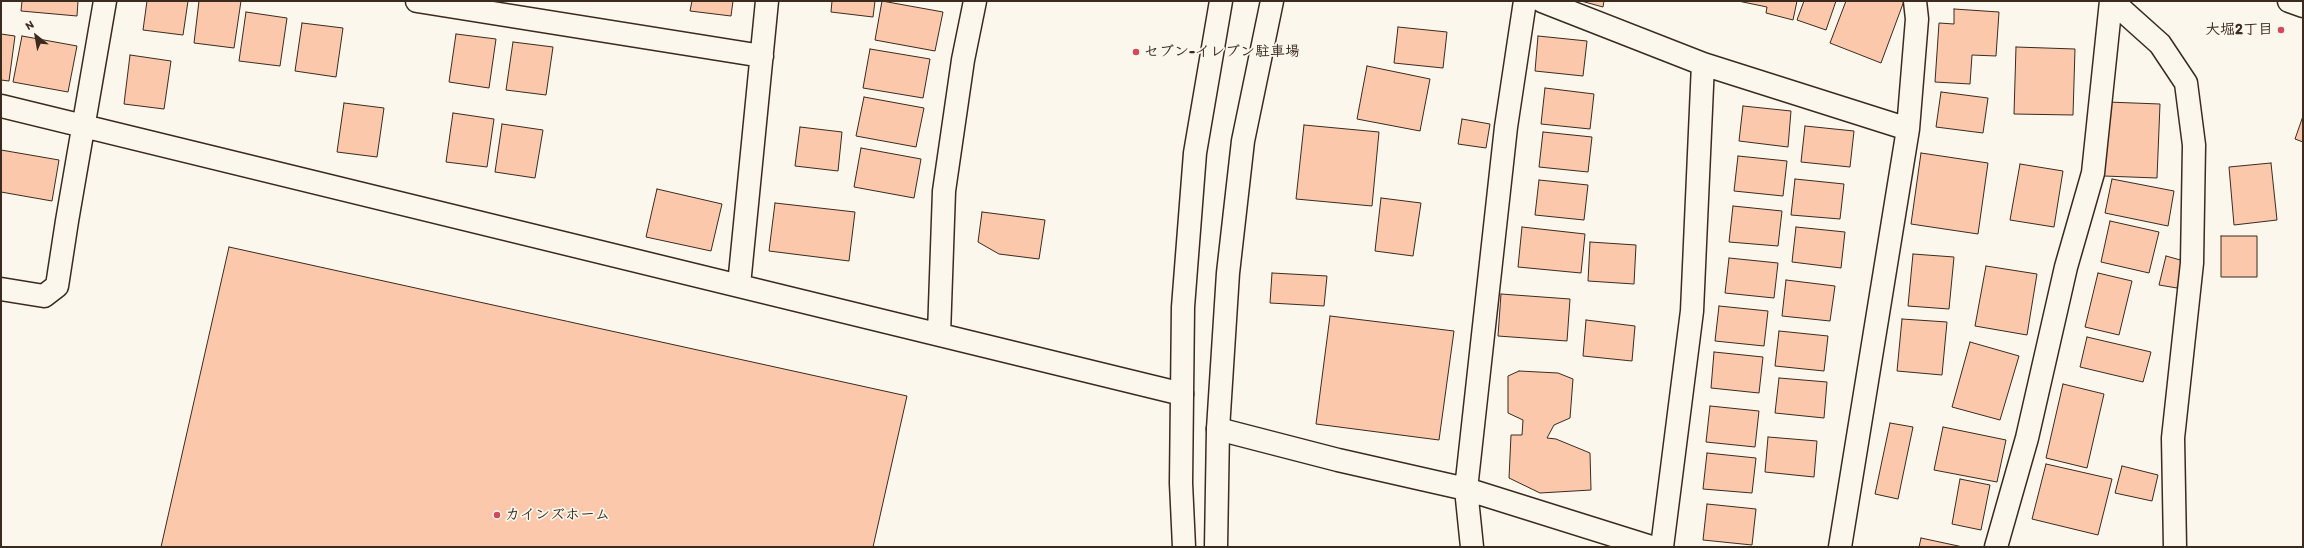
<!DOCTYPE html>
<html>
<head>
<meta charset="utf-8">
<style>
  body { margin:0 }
  #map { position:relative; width:2304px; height:548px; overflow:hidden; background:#fbf7ec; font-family:Itim,sans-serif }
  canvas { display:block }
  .frame { position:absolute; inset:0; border:2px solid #3b2a1e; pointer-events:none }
  .north { position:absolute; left:16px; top:16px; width:40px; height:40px; -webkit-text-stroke:3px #fbf7ec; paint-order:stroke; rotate:329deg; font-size:11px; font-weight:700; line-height:16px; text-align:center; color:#3b2a1e }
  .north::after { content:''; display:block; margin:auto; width:14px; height:18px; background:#3b2a1e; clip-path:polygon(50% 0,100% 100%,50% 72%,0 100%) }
</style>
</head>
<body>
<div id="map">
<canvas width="2304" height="548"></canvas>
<div class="frame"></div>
<div class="north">N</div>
</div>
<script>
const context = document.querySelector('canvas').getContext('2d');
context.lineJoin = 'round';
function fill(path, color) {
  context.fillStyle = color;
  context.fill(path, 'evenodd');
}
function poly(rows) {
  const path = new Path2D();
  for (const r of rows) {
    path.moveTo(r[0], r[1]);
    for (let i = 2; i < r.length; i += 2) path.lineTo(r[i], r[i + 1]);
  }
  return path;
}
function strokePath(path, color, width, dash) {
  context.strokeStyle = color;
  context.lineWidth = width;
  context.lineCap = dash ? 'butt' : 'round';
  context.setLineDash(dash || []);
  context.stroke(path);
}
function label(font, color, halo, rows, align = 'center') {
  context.font = font + ' Itim,"Klee One",sans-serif';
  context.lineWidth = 3.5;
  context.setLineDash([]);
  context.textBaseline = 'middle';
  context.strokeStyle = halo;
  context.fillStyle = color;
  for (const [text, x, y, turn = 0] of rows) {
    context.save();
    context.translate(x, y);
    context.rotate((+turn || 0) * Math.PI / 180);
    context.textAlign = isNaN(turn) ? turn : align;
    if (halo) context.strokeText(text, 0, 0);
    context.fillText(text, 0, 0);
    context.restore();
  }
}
const building = poly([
  [22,1,78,1,77,16,21,11,22,1],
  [147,1,188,1,183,35,143,30,147,1],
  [199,1,241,1,234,48,194,43,199,1],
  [692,1,733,1,731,16,690,11,692,1],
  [832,1,875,1,873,17,831,12,832,1],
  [882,1,943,12,935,51,875,40,882,1],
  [1581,1,1604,1,1603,7,1581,1],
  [1738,1,1797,1,1793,20,1766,13,1767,7,1738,1],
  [1804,1,1836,1,1826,30,1797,20,1804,1],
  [1846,1,1904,1,1881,63,1830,43,1846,1],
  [1954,9,1999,12,1996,56,1972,55,1970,84,1935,82,1939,23,1954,24,1954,9],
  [246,12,287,18,280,66,239,61,246,12],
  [302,23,343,28,336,77,295,71,302,23],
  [1398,27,1447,32,1443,68,1394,63,1398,27],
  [1,34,15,36,9,81,1,80,1,34],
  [456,34,496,39,489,88,449,82,456,34],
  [22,36,77,46,68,92,13,82,22,36],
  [1538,36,1587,41,1583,76,1535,71,1538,36],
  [513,42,553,47,546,95,506,90,513,42],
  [2016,47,2075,49,2073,115,2014,114,2016,47],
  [870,49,930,59,923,98,863,88,870,49],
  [130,55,171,61,164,109,124,104,130,55],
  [1367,66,1430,79,1420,131,1357,119,1367,66],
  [1545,88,1594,94,1590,129,1541,124,1545,88],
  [1941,92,1988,98,1983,133,1936,127,1941,92],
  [864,97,924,108,916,147,856,136,864,97],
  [2107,102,2160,104,2157,178,2104,176,2107,102],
  [344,103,384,108,377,157,337,152,344,103],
  [1743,106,1791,111,1788,147,1739,141,1743,106],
  [453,113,494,119,487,167,446,162,453,113],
  [2303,116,2303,142,2295,139,2303,116],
  [1462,119,1490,124,1486,148,1458,144,1462,119],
  [502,124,543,130,535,178,495,172,502,124],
  [1304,125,1379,132,1372,206,1296,199,1304,125],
  [1805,126,1854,131,1850,167,1801,162,1805,126],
  [800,127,842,132,838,171,795,166,800,127],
  [1543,132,1592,137,1588,172,1539,167,1543,132],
  [861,148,921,159,914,198,854,187,861,148],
  [1,150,59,160,52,201,1,192,1,150],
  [1921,153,1988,163,1978,234,1911,224,1921,153],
  [1738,156,1787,161,1783,196,1734,191,1738,156],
  [2271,163,2277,220,2234,225,2229,167,2271,163],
  [2020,164,2063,171,2054,227,2010,220,2020,164],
  [1795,179,1844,184,1840,219,1791,215,1795,179],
  [2112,179,2174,191,2168,226,2105,213,2112,179],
  [1539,180,1588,185,1584,220,1535,215,1539,180],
  [657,189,722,204,711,251,646,237,657,189],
  [1381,198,1421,203,1413,256,1375,251,1381,198],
  [775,203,855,212,849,261,769,251,775,203],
  [1733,206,1782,211,1778,246,1729,242,1733,206],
  [982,212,1045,220,1039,259,999,254,978,242,982,212],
  [2110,221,2159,232,2149,273,2101,262,2110,221],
  [1522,227,1585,234,1581,273,1518,267,1522,227],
  [1796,227,1845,232,1841,268,1792,262,1796,227],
  [2221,236,2257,236,2257,277,2221,277,2221,236],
  [1590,242,1636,245,1634,284,1588,281,1590,242],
  [229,247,907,396,873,547,161,547,229,247],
  [1913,254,1954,257,1949,309,1908,306,1913,254],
  [2166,256,2184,261,2177,288,2159,285,2166,256],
  [1729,258,1778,263,1774,298,1725,293,1729,258],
  [1986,266,2037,274,2027,335,1975,326,1986,266],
  [1272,273,1327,276,1324,306,1270,303,1272,273],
  [2098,273,2132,281,2119,335,2085,327,2098,273],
  [1786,280,1835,286,1830,321,1782,316,1786,280],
  [1501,294,1570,299,1567,341,1498,336,1501,294],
  [1719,306,1768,311,1764,346,1715,341,1719,306],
  [1330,316,1454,331,1439,440,1316,424,1330,316],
  [1902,319,1947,322,1942,375,1897,371,1902,319],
  [1586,320,1635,326,1632,361,1583,356,1586,320],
  [1779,331,1828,336,1824,371,1775,366,1779,331],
  [2087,337,2151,352,2143,382,2080,367,2087,337],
  [1970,342,2019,356,2000,420,1952,407,1970,342],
  [1714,352,1763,357,1759,393,1711,388,1714,352],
  [1519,371,1558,373,1573,379,1570,418,1554,425,1547,438,1556,439,1590,453,1591,490,1540,493,1509,478,1511,435,1522,435,1523,420,1508,413,1508,376,1519,371],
  [1779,378,1827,382,1824,418,1775,413,1779,378],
  [2063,384,2104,394,2087,468,2046,458,2063,384],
  [1710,406,1759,411,1755,447,1706,442,1710,406],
  [1890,423,1913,427,1898,499,1875,494,1890,423],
  [1943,427,2006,440,1997,482,1934,470,1943,427],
  [1768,437,1817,441,1814,477,1765,472,1768,437],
  [1707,453,1756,458,1752,493,1703,489,1707,453],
  [2046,464,2112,479,2098,535,2032,519,2046,464],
  [2122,466,2158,475,2152,501,2115,493,2122,466],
  [1960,479,1990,485,1981,530,1952,524,1960,479],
  [1707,504,1756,509,1752,545,1703,540,1707,504],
  [1921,538,1963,547,1919,547,1921,538]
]);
const street = poly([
  [417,1,762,56],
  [1542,1,1703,64,1908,129],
  [2112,1,2160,44,2186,83,2194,145,2192,263,2173,438,2175,547],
  [1,106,1182,394],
  [739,285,767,1],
  [1,289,44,296,57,286,67,221,105,1],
  [939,334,944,191,963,60,975,1],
  [1218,429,1338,460,1466,489,1651,547],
  [1472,547,1466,489,1506,127,1525,1],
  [1662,547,1692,311,1703,64],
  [1840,547,1908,129,1917,19,1915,1],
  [1996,547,2027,438,2066,267,2093,173,2111,1]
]);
const secondary = poly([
  [2289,1,2303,6],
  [1184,547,1181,483,1183,307,1195,153,1221,1],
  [1216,547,1218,429,1228,273,1243,141,1272,1]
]);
const markers = [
  [2281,30,4,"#d1495b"],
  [1136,52,4,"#d1495b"],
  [497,515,4,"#d1495b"]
];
const poiNames = [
  ["大堀2丁目",2273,30,"right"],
  ["セブン-イレブン駐車場",1144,52],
  ["カインズホーム",505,515]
];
fill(building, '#fbc8ab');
strokePath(building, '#3b2a1e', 1);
strokePath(street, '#3b2a1e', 25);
strokePath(secondary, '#3b2a1e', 25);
strokePath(street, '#fbf7ec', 22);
strokePath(secondary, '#fbf7ec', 22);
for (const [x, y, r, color] of markers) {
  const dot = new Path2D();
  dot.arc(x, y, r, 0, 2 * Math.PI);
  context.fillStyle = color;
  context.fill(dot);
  strokePath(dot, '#fbf7ec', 1.5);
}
label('bold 15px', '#3b2a1e', '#fbf7ec', poiNames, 'left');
</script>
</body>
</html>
